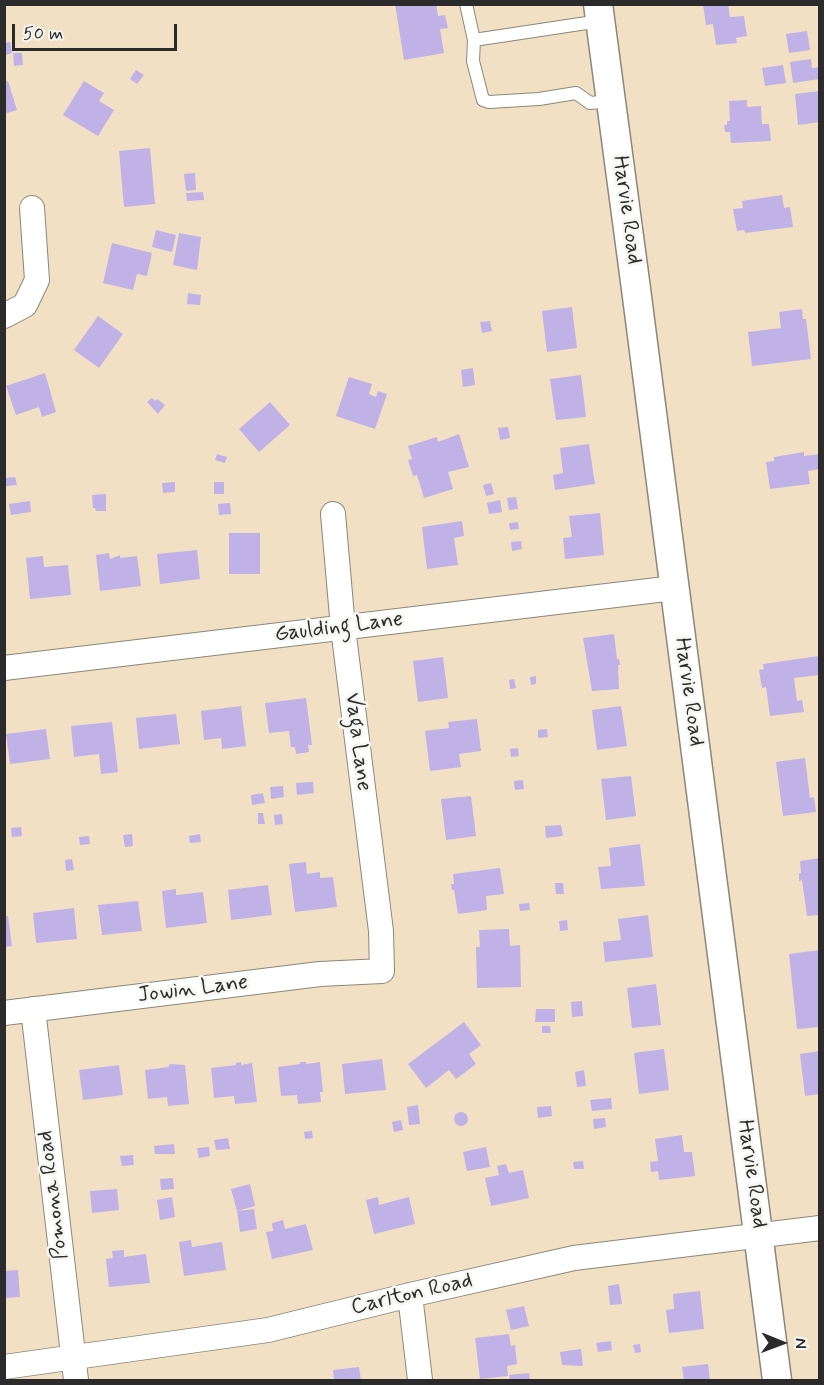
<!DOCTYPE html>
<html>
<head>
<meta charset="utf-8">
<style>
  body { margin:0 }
  #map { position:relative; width:824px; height:1385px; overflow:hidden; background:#f2e0c5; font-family:Mynerve,sans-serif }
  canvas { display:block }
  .frame { position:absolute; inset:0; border:6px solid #2b2b2b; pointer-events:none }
  .north { position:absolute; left:752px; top:1313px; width:60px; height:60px; -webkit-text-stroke:4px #f6f6f2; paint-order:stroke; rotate:91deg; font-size:16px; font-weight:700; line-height:24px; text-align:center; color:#2b2b2b }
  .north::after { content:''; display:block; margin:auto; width:21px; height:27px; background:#2b2b2b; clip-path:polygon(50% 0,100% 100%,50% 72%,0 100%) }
  .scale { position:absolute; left:12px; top:24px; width:165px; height:27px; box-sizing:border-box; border:3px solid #2b2b2b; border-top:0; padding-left:8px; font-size:18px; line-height:21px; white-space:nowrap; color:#2b2b2b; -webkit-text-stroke:4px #f6f6f2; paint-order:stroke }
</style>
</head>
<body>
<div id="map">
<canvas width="824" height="1385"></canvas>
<div class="frame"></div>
<div class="north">N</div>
<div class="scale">50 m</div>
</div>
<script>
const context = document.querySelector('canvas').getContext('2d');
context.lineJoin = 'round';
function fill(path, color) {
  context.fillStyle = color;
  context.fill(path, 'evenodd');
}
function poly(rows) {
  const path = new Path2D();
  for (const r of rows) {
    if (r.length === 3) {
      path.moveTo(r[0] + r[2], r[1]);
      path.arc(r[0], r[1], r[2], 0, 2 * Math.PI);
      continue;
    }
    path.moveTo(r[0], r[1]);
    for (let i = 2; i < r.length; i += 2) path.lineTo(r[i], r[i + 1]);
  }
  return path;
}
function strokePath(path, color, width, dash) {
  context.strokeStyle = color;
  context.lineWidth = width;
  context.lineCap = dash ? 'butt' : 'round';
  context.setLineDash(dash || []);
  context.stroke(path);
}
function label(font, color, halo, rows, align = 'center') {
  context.font = font + ' Mynerve,sans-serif';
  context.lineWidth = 5;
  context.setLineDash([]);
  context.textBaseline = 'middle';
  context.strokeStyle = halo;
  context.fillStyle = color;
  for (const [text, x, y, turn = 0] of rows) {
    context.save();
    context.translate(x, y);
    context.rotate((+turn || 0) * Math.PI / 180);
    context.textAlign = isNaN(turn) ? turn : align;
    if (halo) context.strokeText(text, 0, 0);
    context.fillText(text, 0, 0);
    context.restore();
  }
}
const building = poly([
  [395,4,436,4,438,16,445,15,448,28,440,29,444,53,404,60],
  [703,4,728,4,730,17,744,16,747,36,736,38,737,43,716,45,713,24,706,25],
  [807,31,810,50,789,53,786,34],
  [10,42,12,53,6,55,4,43],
  [13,53,22,53,23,65,14,66],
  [811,59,812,68,820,67,820,79,793,83,790,62],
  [783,65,786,83,765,86,762,68],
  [136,70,144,75,137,84,130,79],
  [8,81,17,110,4,114,4,82],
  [84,81,104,93,99,101,114,110,98,136,63,115],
  [820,91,820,122,798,125,795,94],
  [747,100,747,107,761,106,762,124,769,124,771,141,731,143,730,132,725,132,724,125,727,125,727,121,730,121,729,101],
  [150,148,155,204,124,207,119,151],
  [195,173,196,190,186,191,184,174],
  [203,192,204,200,187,201,186,193],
  [782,195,784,208,790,207,793,227,745,233,744,230,737,231,733,209,743,208,742,201],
  [156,230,176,235,172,252,152,247],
  [179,233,201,237,197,270,173,265],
  [112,243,152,253,147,276,137,274,133,290,103,283],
  [188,293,201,295,200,305,187,304],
  [572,307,577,348,547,352,542,311],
  [802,309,803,319,806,319,811,359,752,366,748,332,781,328,779,312],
  [98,316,123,334,99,368,74,350],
  [490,321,492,331,482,333,480,322],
  [473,368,475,385,463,387,461,370],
  [45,373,56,412,42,417,39,407,16,415,6,386],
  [581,375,586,417,556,420,550,379],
  [349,377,372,384,369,394,376,397,378,391,387,394,375,429,336,416],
  [152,398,155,401,157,399,165,405,158,414,147,402],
  [270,402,290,425,259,452,239,429],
  [508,427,510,438,500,440,498,428],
  [459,434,469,467,448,472,453,489,424,498,417,475,413,476,408,460,412,459,408,446,437,437,438,442],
  [589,444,595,484,555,490,553,475,563,473,560,448],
  [804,452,804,456,819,454,820,469,808,471,810,484,770,489,766,462,774,461,774,457],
  [217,454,227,457,225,463,215,460],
  [15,477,17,485,6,486,5,478],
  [175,482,175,492,163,493,162,483],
  [214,482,224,482,224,494,214,494],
  [491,483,494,494,486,496,483,485],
  [106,494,106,511,96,511,95,508,93,508,92,495],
  [516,497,518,509,509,510,507,498],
  [500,500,502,512,489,514,487,503],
  [30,501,31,512,11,515,9,504],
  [230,503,231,514,219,515,218,504],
  [600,513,604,555,565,559,563,538,572,537,569,516],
  [462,521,464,536,454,538,458,565,427,569,422,527],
  [518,522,519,529,510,530,509,523],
  [229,533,260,533,260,574,229,574],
  [521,541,522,549,512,551,511,542],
  [197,550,200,579,160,584,157,554],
  [109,553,110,559,120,555,120,558,137,556,141,586,100,591,96,555],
  [43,556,44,567,68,565,71,595,30,599,26,558],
  [614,634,617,659,619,659,620,665,618,665,619,689,592,691,583,638],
  [819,656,820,675,794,678,797,701,802,700,804,712,770,716,766,687,762,688,759,670,764,669,763,664],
  [443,657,448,698,418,702,413,661],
  [536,676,536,684,531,685,530,677],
  [514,679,516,688,510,689,509,680],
  [306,698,312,745,308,745,309,752,296,754,295,747,291,747,289,731,269,733,265,703],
  [241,706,246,746,222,749,221,738,204,740,201,711],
  [621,706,627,746,597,750,592,710],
  [176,714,180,744,139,749,136,718],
  [477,719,481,751,459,754,461,767,430,771,425,731,449,728,448,722],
  [112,722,118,772,101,774,99,754,74,757,71,726],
  [46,729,50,759,10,764,6,734],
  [547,729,548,737,538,738,538,730],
  [518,748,519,756,511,757,510,749],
  [805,758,810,798,814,797,816,812,783,816,776,762],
  [631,776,636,816,606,820,601,779],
  [523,780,524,789,515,790,514,781],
  [313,782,314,793,297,795,296,783],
  [283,786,284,797,271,799,270,787],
  [263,793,265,803,252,805,251,795],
  [471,796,476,836,446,840,441,799],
  [258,813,263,813,265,824,258,824],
  [282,814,283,824,275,825,274,815],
  [561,825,563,836,546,838,545,826],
  [21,827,22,836,12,837,11,828],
  [132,834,133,846,125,847,123,835],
  [200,834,201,842,190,843,189,836],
  [89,836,90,844,80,845,79,837],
  [640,844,645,886,601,889,598,867,611,866,609,848],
  [820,858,820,915,807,916,802,880,799,881,799,873,801,873,800,861],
  [72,859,74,870,66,871,65,860],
  [306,862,307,874,320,872,320,878,333,877,337,907,295,912,289,864],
  [500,868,504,894,486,896,487,910,458,914,454,890,452,890,451,884,454,884,453,874],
  [555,883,563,883,564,894,556,894],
  [268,885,272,915,231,920,228,890],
  [176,889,176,895,203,892,207,923,166,928,162,891],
  [138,901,142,931,102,935,98,905],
  [529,903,530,910,520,911,519,904],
  [74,908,77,939,36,943,33,913],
  [648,915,653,957,605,962,603,942,621,940,618,919],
  [4,916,8,916,12,946,4,947],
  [567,920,568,930,560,931,559,921],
  [509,929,510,946,520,945,521,987,477,988,476,947,480,947,479,930],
  [820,950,820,1027,797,1029,789,954],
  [656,984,661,1025,632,1028,627,988],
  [582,1001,583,1016,572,1017,571,1002],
  [536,1009,555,1009,555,1022,535,1022],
  [464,1022,481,1045,469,1054,476,1064,456,1079,449,1070,426,1088,408,1064],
  [542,1026,550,1026,551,1033,542,1033],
  [664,1049,669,1090,639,1094,634,1053],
  [820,1051,820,1094,805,1096,800,1054],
  [382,1059,386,1090,345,1094,342,1064],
  [241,1062,241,1065,252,1063,257,1102,235,1104,234,1096,214,1098,211,1068,236,1065,236,1063],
  [300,1062,306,1062,306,1064,320,1062,323,1092,320,1092,321,1102,298,1104,297,1095,281,1096,278,1067,300,1064],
  [169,1064,185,1065,189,1104,168,1106,167,1097,148,1099,145,1070,169,1067],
  [119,1065,123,1095,83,1100,79,1070],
  [584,1070,586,1086,577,1087,575,1072],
  [611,1098,612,1109,592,1111,590,1100],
  [418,1105,420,1124,409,1125,407,1107],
  [551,1106,552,1116,538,1118,537,1107],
  [461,1119,7],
  [605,1118,606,1127,594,1129,593,1119],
  [401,1120,403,1130,394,1132,392,1122],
  [312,1131,313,1138,305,1139,304,1132],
  [682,1135,684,1152,692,1152,695,1176,659,1180,658,1171,651,1172,650,1162,658,1161,655,1139],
  [228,1138,230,1149,216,1150,214,1140],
  [174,1144,175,1154,155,1154,154,1146],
  [209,1147,210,1156,199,1158,197,1148],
  [486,1147,490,1167,467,1171,463,1152],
  [133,1155,134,1165,122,1166,120,1156],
  [583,1161,584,1169,574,1169,573,1162],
  [506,1164,509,1173,523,1170,529,1198,491,1206,485,1178,499,1175,497,1166],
  [173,1178,174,1189,161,1190,160,1179],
  [250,1184,255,1206,237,1211,231,1189],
  [117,1189,119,1210,92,1213,90,1191],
  [172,1197,175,1217,160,1220,157,1200],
  [378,1197,379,1205,409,1197,415,1224,374,1234,366,1200],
  [254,1209,257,1229,240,1232,237,1211],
  [283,1220,285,1229,306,1224,313,1250,272,1259,266,1232,273,1231,272,1223],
  [191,1240,192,1247,222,1242,226,1270,184,1276,179,1242],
  [124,1250,124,1257,146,1254,150,1283,109,1287,106,1259,113,1258,112,1251],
  [18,1270,20,1297,4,1298,4,1271],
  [619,1284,622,1304,610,1305,608,1286],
  [700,1291,704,1329,669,1333,666,1310,674,1309,673,1294],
  [524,1306,529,1326,511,1330,506,1310],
  [509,1334,511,1346,515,1345,517,1364,507,1366,508,1376,480,1379,475,1338],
  [611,1341,612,1350,598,1352,596,1343],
  [640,1344,641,1352,635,1353,633,1345],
  [581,1349,583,1366,562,1365,560,1352],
  [708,1364,710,1380,684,1380,682,1367],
  [359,1367,361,1380,334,1380,333,1370],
  [529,1373,530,1380,510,1380,509,1375]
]);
const service = poly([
  [466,4,474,40,473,61,483,100,489,102,539,99,576,93,590,103,611,101],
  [474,40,600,21]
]);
const minor = poly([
  [4,316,25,305,37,280,32,208],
  [4,668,674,588],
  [33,1009,76,1380],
  [4,1013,320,974,382,971,381,931,343,628,333,514],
  [410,1295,420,1380],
  [4,1367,268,1330,410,1295,574,1258,820,1228]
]);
const tertiary = poly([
  [598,4,636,289,777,1380]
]);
const streetNames = [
  ["Harvie Road",626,210,82],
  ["Gaulding Lane",339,628,-7],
  ["Harvie Road",688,692,82],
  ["Vaga Lane",357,742,83],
  ["Jowin Lane",193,990,-7],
  ["Harvie Road",751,1174,82],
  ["Pomona Road",54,1195,-97],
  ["Carlton Road",412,1295,-13]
];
fill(building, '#c0b2e6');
strokePath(service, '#8e8678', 14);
strokePath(minor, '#8e8678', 26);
strokePath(tertiary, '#8e8678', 31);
strokePath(service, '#fff', 12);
strokePath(minor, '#fff', 24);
strokePath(tertiary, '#fff', 28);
label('22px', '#2b2b2b', '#f6f6f2', streetNames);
</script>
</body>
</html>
